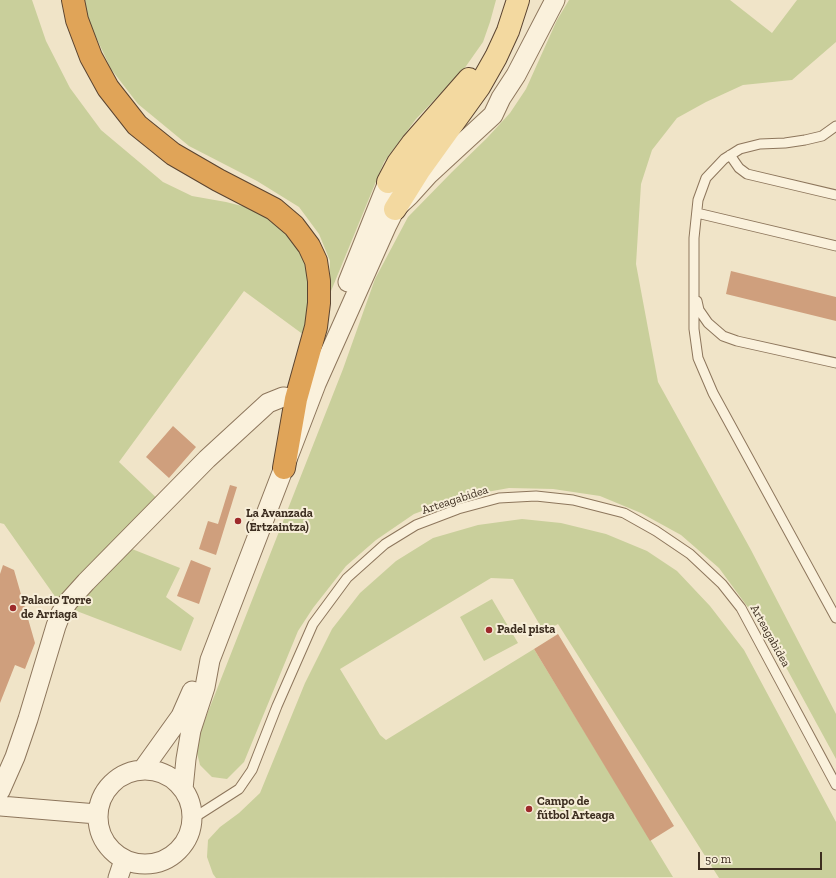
<!DOCTYPE html>
<html>
<head>
<meta charset="utf-8">
<style>
  body { margin:0 }
  #map { position:relative; width:836px; height:878px; overflow:hidden; background:#f0e4c8; font-family:"Zilla Slab",serif }
  canvas { display:block }
  .scale { position:absolute; left:698px; top:852px; width:124px; height:18px; box-sizing:border-box; border:2px solid #3d2e20; border-top:0; padding-left:5px; font-size:12px; line-height:14px; white-space:nowrap; color:#3d2e20; -webkit-text-stroke:3px #f7eed8; paint-order:stroke }
</style>
</head>
<body>
<div id="map">
<canvas width="836" height="878"></canvas>
<div class="scale">50 m</div>
</div>
<script>
const context = document.querySelector('canvas').getContext('2d');
context.lineJoin = 'round';
function fill(path, color) {
  context.fillStyle = color;
  context.fill(path, 'evenodd');
}
function poly(rows) {
  const path = new Path2D();
  for (const r of rows) {
    if (r.length === 3) {
      path.moveTo(r[0] + r[2], r[1]);
      path.arc(r[0], r[1], r[2], 0, 2 * Math.PI);
      continue;
    }
    path.moveTo(r[0], r[1]);
    for (let i = 2; i < r.length; i += 2) path.lineTo(r[i], r[i + 1]);
  }
  return path;
}
function strokePath(path, color, width, dash) {
  context.strokeStyle = color;
  context.lineWidth = width;
  context.lineCap = dash ? 'butt' : 'round';
  context.setLineDash(dash || []);
  context.stroke(path);
}
function label(font, color, halo, rows, align = 'center') {
  context.font = font + ' "Zilla Slab",serif';
  context.lineWidth = 4;
  context.setLineDash([]);
  context.textBaseline = 'middle';
  context.strokeStyle = halo;
  context.fillStyle = color;
  for (const [text, x, y, turn = 0] of rows) {
    context.save();
    context.translate(x, y);
    context.rotate((+turn || 0) * Math.PI / 180);
    context.textAlign = isNaN(turn) ? turn : align;
    if (halo) context.strokeText(text, 0, 0);
    context.fillText(text, 0, 0);
    context.restore();
  }
}
const green = poly([
  [0,0,32,0,46,41,70,88,101,130,163,182,192,196,226,202,250,208,282,225,309,265,308,338,244,291,119,462,166,507,127,547,180,568,166,597,194,618,181,651,61,605,4,524,0,523],
  [85,0,496,0,490,22,483,42,464,69,416,119,384,162,329,296,330,261,319,234,299,207,257,181,189,146,138,104,111,69,88,20],
  [569,0,730,0,772,33,797,0,836,0,836,42,792,80,743,85,706,102,677,118,652,150,641,184,636,264,658,382,751,550,836,714,836,759,769,636,719,568,681,535,641,513,600,496,553,489,509,488,459,497,414,514,376,540,346,566,313,608,298,631,244,762,227,779,212,777,200,765,195,745,343,369,375,279,408,217,452,172,487,138,510,113,526,89,557,20],
  [522,519,561,523,606,534,647,551,677,571,710,606,744,650,836,822,836,878,719,878,558,624,544,632,513,579,491,578,340,669,380,735,386,740,534,649,673,877,216,878,213,874,207,857,208,840,220,827,239,813,260,793,305,683,332,629,360,593,396,561,433,538,478,525],
  [492,599,518,643,484,661,460,617]
]);
const building = poly([
  [731,271,836,297,836,321,726,294],
  [173,426,196,447,169,478,146,457],
  [230,485,237,487,216,555,199,549,208,521,218,524],
  [191,560,211,568,199,604,177,596],
  [3,565,14,570,35,643,25,669,15,665,0,703,0,574],
  [558,634,674,826,650,841,534,649]
]);
const lane = poly([
  [836,126,822,136,805,140,785,143,760,144,740,149,724,159,706,178,698,200,694,238,694,329,698,358,713,393,836,618],
  [730,155,739,168,747,174,836,195],
  [697,213,836,246],
  [697,301,699,310,708,323,723,336,737,341,836,363],
  [192,819,239,789,252,770,277,706,313,624,347,578,385,544,416,525,458,509,499,498,536,496,573,500,624,513,656,531,690,554,722,584,741,608,836,785]
]);
const street = poly([
  [348,282,388,182,399,171],
  [143,769,181,716,192,691],
  [145,817,47],
  [183,789,186,759,191,730,205,687,210,660,316,384,387,225,395,209,410,195,429,174,493,115,501,98,516,75,555,0],
  [0,791,15,757,28,719,56,626,61,613,68,602,86,582,207,459,268,403,283,397,296,399],
  [0,806,97,814],
  [118,878,124,860]
]);
const primary = poly([
  [388,182,398,163,412,144,469,79],
  [395,209,420,169,479,87,496,57,508,31,518,0]
]);
const highway = poly([
  [73,0,77,20,91,57,108,88,137,125,173,154,218,180,274,209,294,226,309,246,316,261,319,281,319,303,316,327,296,399,284,468]
]);
const markers = [
  [238,521,4,"#9e2a2b"],
  [13,608,4,"#9e2a2b"],
  [489,630,4,"#9e2a2b"],
  [529,809,4,"#9e2a2b"]
];
const streetNames = [
  ["Arteagabidea",455,500,-18],
  ["Arteagabidea",770,636,61]
];
const poiNames = [
  ["La Avanzada",246,514],
  ["(Ertzaintza)",246,528],
  ["Palacio Torre",21,601],
  ["de Arriaga",21,615],
  ["Padel pista",497,630],
  ["Campo de",537,802],
  ["fútbol Arteaga",537,816]
];
fill(green, '#c9cf9b');
fill(building, '#cf9f7d');
strokePath(lane, '#8d765c', 11);
strokePath(street, '#8d765c', 21);
strokePath(primary, '#5b4430', 24);
strokePath(highway, '#5b4430', 24);
strokePath(lane, '#faf1dc', 9);
strokePath(street, '#faf1dc', 19);
strokePath(primary, '#f3d9a0', 22);
strokePath(highway, '#e0a458', 22);
for (const [x, y, r, color] of markers) {
  const dot = new Path2D();
  dot.arc(x, y, r, 0, 2 * Math.PI);
  context.fillStyle = color;
  context.fill(dot);
  strokePath(dot, '#f7eed8', 1.5);
}
label('12px', '#3d2e20', '#f7eed8', streetNames);
label('bold 12px', '#3d2e20', '#f7eed8', poiNames, 'left');
</script>
</body>
</html>
